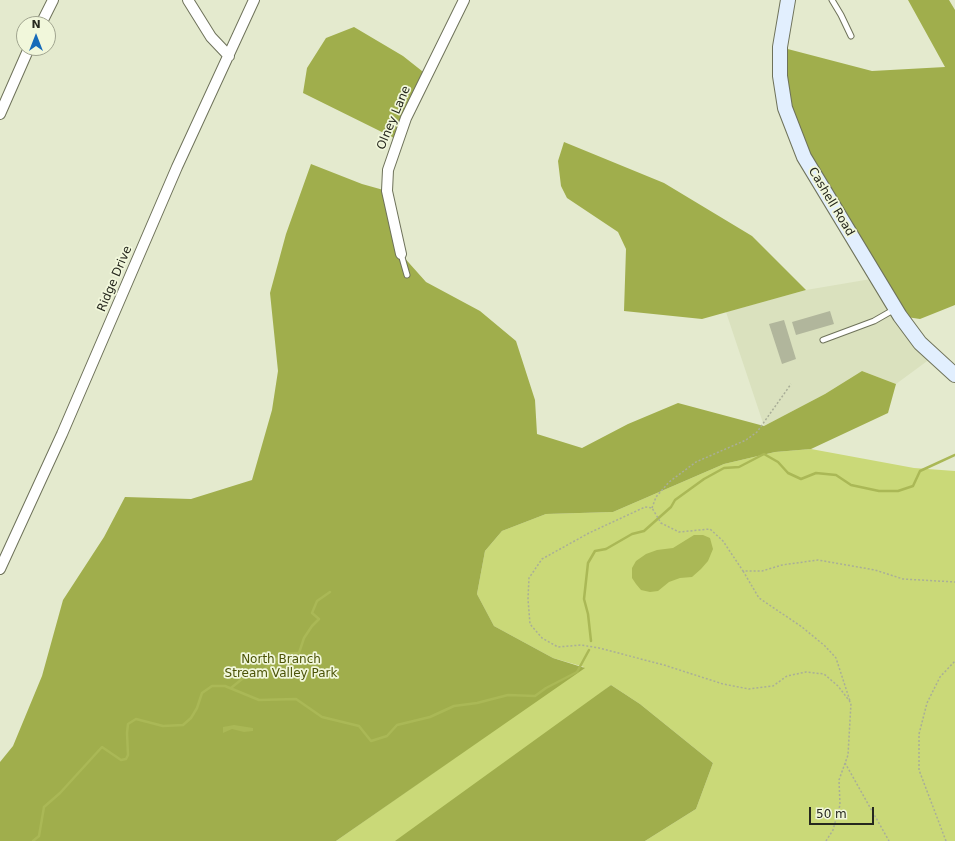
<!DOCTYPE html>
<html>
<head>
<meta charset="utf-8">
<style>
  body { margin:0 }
  #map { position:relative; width:955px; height:841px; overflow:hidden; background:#e4eace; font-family:"DejaVu Sans",sans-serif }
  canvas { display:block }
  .north { position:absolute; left:16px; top:16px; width:40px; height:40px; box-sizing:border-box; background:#f1f7db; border:1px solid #a0a48f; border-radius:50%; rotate:0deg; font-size:11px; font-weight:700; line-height:16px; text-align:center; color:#26281e }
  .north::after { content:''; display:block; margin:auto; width:14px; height:18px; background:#176bb9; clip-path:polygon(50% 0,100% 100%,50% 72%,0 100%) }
  .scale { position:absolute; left:809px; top:807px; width:65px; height:18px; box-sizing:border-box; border:2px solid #26281e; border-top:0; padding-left:5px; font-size:12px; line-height:14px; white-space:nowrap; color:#26281e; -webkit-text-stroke:3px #f1f7db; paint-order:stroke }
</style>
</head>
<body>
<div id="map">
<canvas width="955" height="841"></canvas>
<div class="north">N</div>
<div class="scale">50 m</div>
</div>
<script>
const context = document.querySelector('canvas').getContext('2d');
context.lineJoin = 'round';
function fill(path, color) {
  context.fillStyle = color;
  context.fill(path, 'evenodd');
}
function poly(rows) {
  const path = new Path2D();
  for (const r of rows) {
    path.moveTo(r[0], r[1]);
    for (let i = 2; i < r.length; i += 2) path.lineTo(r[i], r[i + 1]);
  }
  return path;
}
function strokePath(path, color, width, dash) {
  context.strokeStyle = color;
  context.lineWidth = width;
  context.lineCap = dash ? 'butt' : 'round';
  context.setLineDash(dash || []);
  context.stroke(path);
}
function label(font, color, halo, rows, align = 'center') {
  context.font = font + ' "DejaVu Sans",sans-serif';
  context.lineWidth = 3.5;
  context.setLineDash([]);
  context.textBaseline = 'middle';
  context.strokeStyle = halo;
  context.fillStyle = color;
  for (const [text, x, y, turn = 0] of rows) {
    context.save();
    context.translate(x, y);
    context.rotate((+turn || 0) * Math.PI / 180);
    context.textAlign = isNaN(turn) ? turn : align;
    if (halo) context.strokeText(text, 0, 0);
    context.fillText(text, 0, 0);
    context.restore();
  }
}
const built = poly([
  [877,278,934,356,896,384,862,371,825,394,764,426,726,312,806,290]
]);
const green = poly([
  [811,449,914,468,955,471,955,841,645,841,696,809,713,763,640,704,611,685,415,841,336,841,584,667,553,658,494,626,477,594,485,551,502,531,546,514,613,512,724,464,775,452]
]);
const forest = poly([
  [908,0,949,0,955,10,955,305,920,319,900,316,792,129,780,47,872,71,945,67],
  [354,27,403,56,427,75,398,140,303,93,307,68,326,38],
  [564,142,664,183,752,236,806,290,702,319,624,311,626,249,618,232,567,198,561,186,558,161],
  [311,164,362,184,387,191,401,254,426,282,480,311,516,341,535,400,537,434,582,448,628,424,678,403,764,426,825,394,862,371,896,384,888,413,811,449,775,452,724,464,613,512,546,514,502,531,485,551,477,594,494,626,553,658,585,668,336,841,0,841,0,762,13,746,42,676,63,600,104,537,125,497,191,499,252,480,272,410,278,371,270,293,286,234],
  [611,685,640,704,713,763,696,809,645,841,395,841]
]);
const water = poly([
  [694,535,703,535,710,538,713,549,708,561,701,569,692,577,680,578,669,582,658,591,650,592,641,590,636,584,632,578,632,568,636,561,646,554,657,550,673,548],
  [234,725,253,728,253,731,244,732,232,729,223,733,223,727]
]);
const stream = poly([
  [591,641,588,614,584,599,588,563,595,551,606,549,632,534,644,531,671,507,675,500,704,479,724,468,739,467,764,454,778,462,788,473,801,479,816,473,836,475,851,485,879,491,898,491,913,486,920,471,955,455],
  [231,688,253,670,262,671,283,654,299,653,304,638,312,626,319,619,312,613,317,601,330,592],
  [33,841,39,836,44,807,60,793,102,747,121,760,126,759,128,755,127,733,128,724,136,719,163,726,183,725,191,718,197,708,202,693,212,686,225,686,259,700,296,699,322,717,359,726,371,741,387,736,397,725,430,717,454,706,477,703,508,695,535,696,546,688,577,672,589,650]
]);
const building = poly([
  [830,311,834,324,796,335,792,322],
  [784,320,796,359,782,364,769,324]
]);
const path = poly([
  [652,508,656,497,669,482,696,462,746,440,757,432,791,384],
  [743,571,759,598,802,627,825,646,836,658,850,701],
  [845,763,889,841],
  [826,841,833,830,840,805,839,780,848,755,851,703,838,686,824,674,806,672,787,676,773,686,749,689,723,684,664,665,599,648,581,645,558,647,542,638,530,624,528,599,529,578,542,559,589,533,645,507,652,508,661,523,679,532,710,529,723,541,743,571,762,571,782,565,818,560,875,570,903,579,955,582],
  [946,841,919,770,919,734,927,703,940,677,955,661]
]);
const lane = poly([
  [832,0,841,15,851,36],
  [401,254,407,275],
  [823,340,874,321,895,309]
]);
const street = poly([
  [188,0,211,37,229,56],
  [41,24,53,0],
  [0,114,29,48],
  [401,254,387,191,388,170,406,118,464,0],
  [0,569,62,434,177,167,254,0]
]);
const secondary = poly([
  [788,0,780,47,780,76,785,108,804,157,900,316,920,343,955,375]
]);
const streetNames = [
  ["Olney Lane",394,118,-67],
  ["Cashell Road",831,202,59],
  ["Ridge Drive",115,279,-67]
];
const parkNames = [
  ["North Branch",281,660],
  ["Stream Valley Park",281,674]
];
fill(built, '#dae1be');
fill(green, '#cad978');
fill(forest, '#a0ae4c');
fill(water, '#aab856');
strokePath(stream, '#aab856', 2.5);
fill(building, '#b1b69c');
strokePath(lane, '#6e725a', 7);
strokePath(street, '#6e725a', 12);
strokePath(secondary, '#6e725a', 16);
strokePath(path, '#a9ae98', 1.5, [2, 2]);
strokePath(lane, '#fff', 5);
strokePath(street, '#fff', 10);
strokePath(secondary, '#e2effe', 14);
label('12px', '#26281e', '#f1f7db', streetNames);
label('12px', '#4b5307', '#f1f7db', parkNames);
</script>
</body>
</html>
